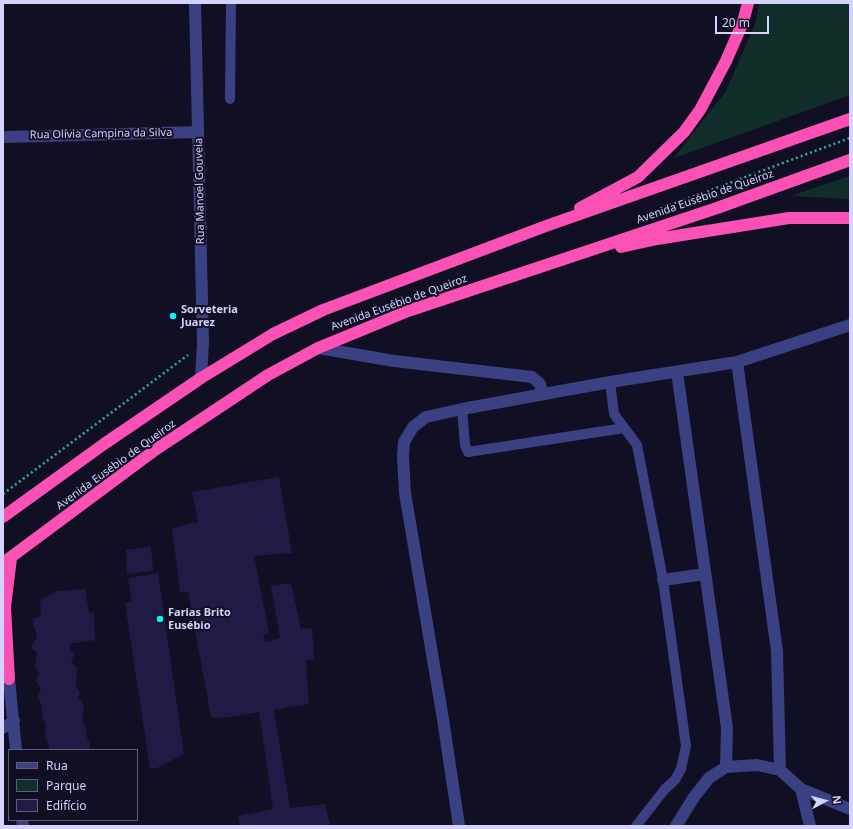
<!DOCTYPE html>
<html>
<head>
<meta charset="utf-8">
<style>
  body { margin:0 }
  #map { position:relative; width:853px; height:829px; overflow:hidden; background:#100f24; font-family:"Noto Sans",sans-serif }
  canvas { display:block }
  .frame { position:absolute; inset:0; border:4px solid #d3d3fe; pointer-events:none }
  .legend { position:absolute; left:8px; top:749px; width:130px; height:72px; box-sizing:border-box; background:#100f24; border:1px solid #5e5d7b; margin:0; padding:5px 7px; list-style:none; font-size:12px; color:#d3d3fe }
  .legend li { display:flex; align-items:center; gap:8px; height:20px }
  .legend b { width:20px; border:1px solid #5e5d7b }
  .north { position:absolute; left:805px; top:781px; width:40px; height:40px; -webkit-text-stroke:3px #100f24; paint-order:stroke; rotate:84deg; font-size:11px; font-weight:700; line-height:16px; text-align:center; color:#d3d3fe }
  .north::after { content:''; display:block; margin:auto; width:14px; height:18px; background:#d3d3fe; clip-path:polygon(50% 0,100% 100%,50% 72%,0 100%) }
  .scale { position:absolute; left:715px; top:16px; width:54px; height:18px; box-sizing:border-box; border:2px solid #d3d3fe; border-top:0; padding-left:5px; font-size:12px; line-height:14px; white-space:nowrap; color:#d3d3fe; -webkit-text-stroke:3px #100f24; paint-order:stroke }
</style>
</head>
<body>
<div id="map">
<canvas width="853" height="829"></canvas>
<div class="frame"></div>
<ul class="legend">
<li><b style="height:5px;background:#3b4082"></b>Rua</li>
<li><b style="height:11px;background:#122e2a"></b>Parque</li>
<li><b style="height:11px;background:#1f1b45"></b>Edifício</li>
</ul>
<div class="north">N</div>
<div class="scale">20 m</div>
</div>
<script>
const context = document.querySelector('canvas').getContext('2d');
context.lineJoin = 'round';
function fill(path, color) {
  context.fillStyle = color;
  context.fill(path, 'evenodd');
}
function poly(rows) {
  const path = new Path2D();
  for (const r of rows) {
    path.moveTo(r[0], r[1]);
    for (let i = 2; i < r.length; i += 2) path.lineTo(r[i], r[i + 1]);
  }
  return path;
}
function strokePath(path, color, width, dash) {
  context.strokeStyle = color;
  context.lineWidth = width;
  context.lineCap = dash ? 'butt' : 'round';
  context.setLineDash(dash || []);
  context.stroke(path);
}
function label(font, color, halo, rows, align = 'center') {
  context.font = font + ' "Noto Sans",sans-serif';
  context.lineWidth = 4;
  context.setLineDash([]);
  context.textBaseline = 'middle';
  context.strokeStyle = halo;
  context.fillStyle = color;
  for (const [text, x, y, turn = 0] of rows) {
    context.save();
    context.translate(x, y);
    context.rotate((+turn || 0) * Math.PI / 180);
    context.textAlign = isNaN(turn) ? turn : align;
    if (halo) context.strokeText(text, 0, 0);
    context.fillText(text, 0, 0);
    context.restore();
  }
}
const green = poly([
  [759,3,850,3,850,95,674,158,726,91,755,24],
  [850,176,850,199,790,196]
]);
const building = poly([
  [279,477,292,553,254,556,269,632,263,636,265,642,280,638,271,586,291,583,301,629,312,628,314,659,306,661,309,704,274,710,290,808,325,804,330,826,240,826,238,816,273,809,259,712,223,718,211,717,188,592,180,592,172,528,198,522,192,492],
  [151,546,153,571,127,574,126,550],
  [158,573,184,754,157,768,150,768,125,603,132,602,128,578],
  [85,589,89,612,94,613,95,640,70,644,71,651,74,654,71,663,77,667,76,686,80,693,78,697,84,706,82,720,86,727,87,737,90,744,89,750,49,750,49,746,45,736,46,724,42,717,42,708,38,696,41,689,36,681,39,674,35,666,37,653,31,647,37,637,32,619,41,616,40,600,57,591]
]);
const path = poly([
  [646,214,850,138],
  [3,494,188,355]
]);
const lane = poly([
  [230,99,231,3],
  [610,382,614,414,637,445,663,580,686,746,681,769,675,780,665,789,636,826],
  [462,409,465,445,468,452,624,428]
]);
const street = poly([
  [195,3,203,343,201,378],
  [3,137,198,132],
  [318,348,394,361,532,377,540,384,542,394],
  [737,362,777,651,780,770],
  [677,372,727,728,726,767],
  [663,580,705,574],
  [9,679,16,750],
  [3,728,14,721],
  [801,789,850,809],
  [22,820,23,826],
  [459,826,443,719,405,493,403,456,404,442,413,427,426,417,462,409,610,382,737,362,850,325],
  [676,826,694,797,709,778,726,767,757,765,780,770,801,789,810,826]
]);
const highway = poly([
  [580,208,638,177,684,132,700,110,726,61,743,22,748,3],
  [621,247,657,239,789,218,850,218],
  [3,517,104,444,201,378,273,334,323,310,546,226,850,119],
  [3,563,155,450,268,375,318,348,408,311,717,208,850,160],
  [9,679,5,607,11,558]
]);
const markers = [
  [173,316,4,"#05f8f6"],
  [160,619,4,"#05f8f6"]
];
const streetNames = [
  ["Rua Olívia Campina da Silva",101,134,-1],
  ["Rua Manoel Gouveia",200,191,-91],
  ["Avenida Eusébio de Queiroz",705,197,-19],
  ["Avenida Eusébio de Queiroz",399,303,-20],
  ["Avenida Eusébio de Queiroz",116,465,-36]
];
const poiNames = [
  ["Sorveteria",181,310],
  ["Juarez",181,323],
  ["Farias Brito",168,613],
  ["Eusébio",168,626]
];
fill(green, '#122e2a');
fill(building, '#1f1b45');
strokePath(path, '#31b39e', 2.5, [2, 3]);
strokePath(lane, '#3b4082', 10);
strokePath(street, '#3b4082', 12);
strokePath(highway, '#fb51b4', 12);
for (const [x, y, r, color] of markers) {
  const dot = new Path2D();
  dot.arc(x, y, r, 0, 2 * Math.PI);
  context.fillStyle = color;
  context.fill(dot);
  strokePath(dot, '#100f24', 1.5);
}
label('11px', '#d3d3fe', '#100f24', streetNames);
label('bold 11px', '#d3d3fe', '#100f24', poiNames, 'left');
</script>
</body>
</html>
